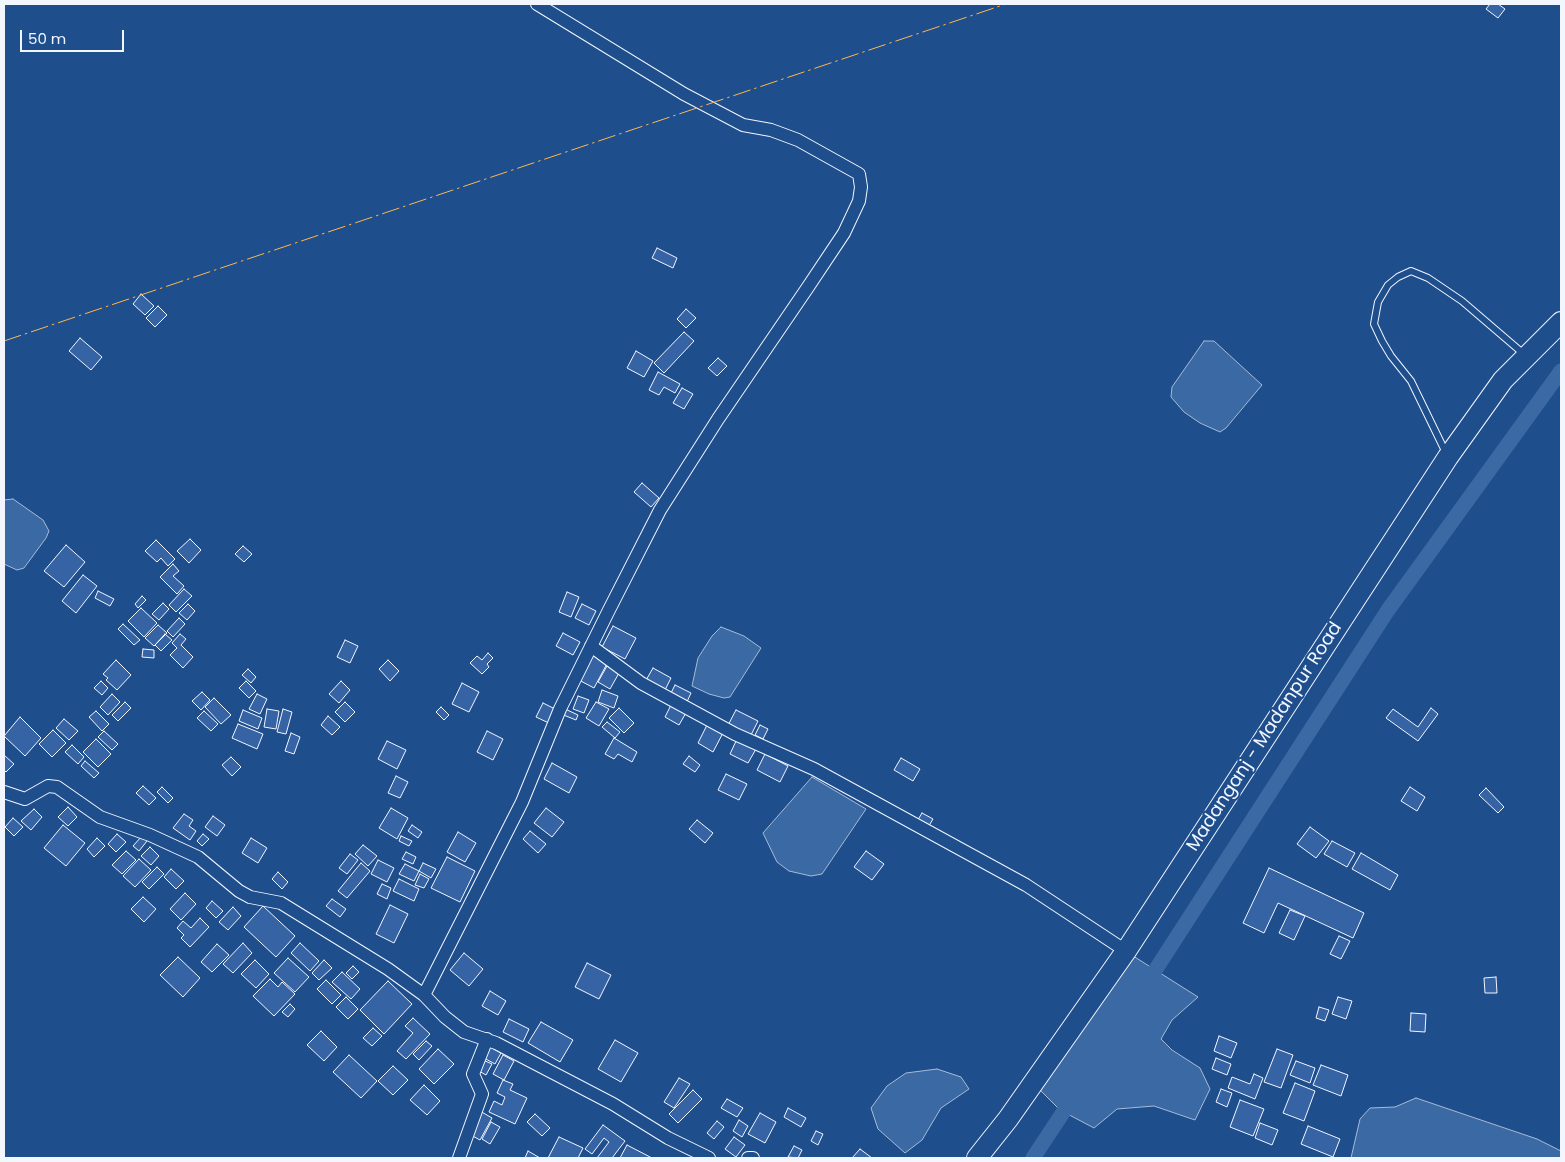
<!DOCTYPE html>
<html>
<head>
<meta charset="utf-8">
<style>
  body { margin:0 }
  #map { position:relative; width:1565px; height:1162px; overflow:hidden; background:#1f4e8c; font-family:Poppins,sans-serif }
  canvas { display:block }
  .frame { position:absolute; inset:0; border:5px solid #f2f6ff; pointer-events:none }
  .scale { position:absolute; left:20px; top:30px; width:104px; height:22px; box-sizing:border-box; border:2px solid #f2f6ff; border-top:0; padding-left:6px; font-size:15px; line-height:18px; white-space:nowrap; color:#f2f6ff; -webkit-text-stroke:4px #1f4e8c; paint-order:stroke }
</style>
</head>
<body>
<div id="map">
<canvas width="1565" height="1162"></canvas>
<div class="frame"></div>
<div class="scale">50 m</div>
</div>
<script>
const context = document.querySelector('canvas').getContext('2d');
context.lineJoin = 'round';
function fill(path, color) {
  context.fillStyle = color;
  context.fill(path, 'evenodd');
}
function poly(rows) {
  const path = new Path2D();
  for (const r of rows) {
    path.moveTo(r[0], r[1]);
    for (let i = 2; i < r.length; i += 2) path.lineTo(r[i], r[i + 1]);
  }
  return path;
}
function strokePath(path, color, width, dash) {
  context.strokeStyle = color;
  context.lineWidth = width;
  context.lineCap = dash ? 'butt' : 'round';
  context.setLineDash(dash || []);
  context.stroke(path);
}
function label(font, color, halo, rows, align = 'center') {
  context.font = font + ' Poppins,sans-serif';
  context.lineWidth = 4;
  context.setLineDash([]);
  context.textBaseline = 'middle';
  context.strokeStyle = halo;
  context.fillStyle = color;
  for (const [text, x, y, turn = 0] of rows) {
    context.save();
    context.translate(x, y);
    context.rotate((+turn || 0) * Math.PI / 180);
    context.textAlign = isNaN(turn) ? turn : align;
    if (halo) context.strokeText(text, 0, 0);
    context.fillText(text, 0, 0);
    context.restore();
  }
}
const water = poly([
  [1204,341,1214,341,1262,385,1226,428,1220,432,1200,423,1184,412,1171,397,1172,387,1204,341],
  [13,499,43,520,49,531,46,538,24,568,17,570,4,564,4,500,13,499],
  [721,627,744,636,761,648,730,697,724,698,709,694,692,686,698,658,712,636,721,627],
  [812,777,866,809,822,874,811,876,789,871,777,862,763,833,812,777],
  [1130,954,1198,997,1172,1020,1161,1039,1172,1050,1200,1068,1210,1089,1195,1120,1154,1106,1117,1109,1094,1128,1060,1110,1039,1089,1130,954],
  [937,1069,961,1077,969,1089,941,1108,922,1140,905,1153,878,1129,871,1108,887,1086,906,1073,937,1069],
  [1416,1098,1537,1139,1561,1151,1561,1158,1351,1158,1360,1119,1370,1108,1395,1107,1416,1098]
]);
const canal = poly([
  [1145,986,1388,610,1561,371],
  [1033,1158,1074,1096]
]);
const building = poly([
  [1490,4,1498,4,1505,9,1498,18,1486,9,1490,4],
  [657,248,677,258,673,268,652,258,657,248],
  [141,294,154,306,145,315,133,304,141,294],
  [158,306,167,315,155,327,146,318,158,306],
  [686,309,696,318,686,328,677,319,686,309],
  [684,332,694,341,664,373,654,363,684,332],
  [80,338,102,357,91,370,69,351,80,338],
  [636,351,653,361,644,377,627,368,636,351],
  [718,358,727,366,717,376,708,368,718,358],
  [658,372,680,384,675,393,664,387,659,395,649,390,658,372],
  [682,388,693,394,684,409,673,403,682,388],
  [642,483,659,498,651,507,634,492,642,483],
  [190,539,201,550,189,563,177,551,190,539],
  [156,540,175,559,168,566,161,558,157,562,145,551,156,540],
  [66,545,85,562,64,587,44,571,66,545],
  [243,546,252,554,244,562,235,554,243,546],
  [173,564,179,571,173,576,184,586,177,594,160,577,173,564],
  [83,575,97,586,76,613,62,601,83,575],
  [184,589,192,596,176,612,169,605,184,589],
  [98,591,114,599,110,606,95,598,98,591],
  [567,592,579,597,571,617,559,612,567,592],
  [142,596,146,600,138,608,135,604,142,596],
  [163,603,169,609,159,620,152,614,163,603],
  [188,604,195,611,187,620,179,613,188,604],
  [582,604,596,611,589,625,575,618,582,604],
  [141,608,157,623,144,637,128,621,141,608],
  [179,618,185,624,173,637,167,631,179,618],
  [123,624,140,640,134,645,118,629,123,624],
  [158,625,167,633,154,646,145,638,158,625],
  [613,626,636,638,625,659,602,647,613,626],
  [563,633,580,642,573,655,556,646,563,633],
  [165,634,172,640,161,651,155,645,165,634],
  [180,634,186,639,181,645,193,657,183,668,170,655,177,648,172,643,180,634],
  [345,640,358,646,350,663,337,657,345,640],
  [143,649,154,650,154,658,142,657,143,649],
  [592,651,609,660,594,688,577,679,592,651],
  [488,653,493,658,487,664,489,667,482,674,470,663,477,656,482,660,488,653],
  [116,660,131,675,117,690,106,680,108,678,103,674,116,660],
  [388,660,399,671,390,681,379,669,388,660],
  [607,666,619,673,610,689,598,682,607,666],
  [653,668,671,678,664,692,645,682,653,668],
  [248,669,256,677,251,683,242,675,248,669],
  [101,681,108,688,102,695,94,688,101,681],
  [246,681,256,691,249,698,239,688,246,681],
  [341,681,350,690,339,703,329,694,341,681],
  [462,683,479,692,469,712,452,704,462,683],
  [675,685,691,693,686,704,670,695,675,685],
  [602,690,618,696,614,708,598,702,602,690],
  [202,692,210,700,201,710,192,701,202,692],
  [112,694,120,702,108,715,100,707,112,694],
  [257,694,267,699,260,714,249,709,257,694],
  [578,696,589,700,584,713,573,709,578,696],
  [214,698,231,715,221,724,205,707,214,698],
  [125,702,131,708,118,721,112,715,125,702],
  [345,702,355,712,345,722,335,712,345,702],
  [596,702,609,709,599,726,586,718,596,702],
  [543,703,557,710,551,724,536,717,543,703],
  [672,703,687,711,679,725,665,717,672,703],
  [441,707,449,715,444,720,436,712,441,707],
  [563,708,578,715,576,720,561,714,563,708],
  [619,708,634,723,624,733,609,718,619,708],
  [1431,708,1438,714,1418,741,1386,718,1393,709,1418,727,1431,708],
  [267,709,279,711,276,729,264,727,267,709],
  [283,709,292,712,286,734,277,732,283,709],
  [243,710,262,718,258,729,239,721,243,710],
  [736,710,758,721,749,739,727,727,736,710],
  [96,711,109,724,102,731,89,717,96,711],
  [204,711,218,724,211,731,197,718,204,711],
  [328,716,340,727,332,735,321,725,328,716],
  [20,717,41,738,25,756,4,736,20,717],
  [64,719,78,731,69,740,56,728,64,719],
  [607,722,620,732,615,738,602,727,607,722],
  [708,723,724,731,713,752,698,743,708,723],
  [238,724,263,734,257,749,232,738,238,724],
  [760,725,768,729,763,739,755,735,760,725],
  [53,730,66,743,52,757,39,744,53,730],
  [104,731,118,744,112,750,98,737,104,731],
  [487,731,503,739,493,760,477,752,487,731],
  [291,733,300,737,294,754,285,751,291,733],
  [614,738,637,752,632,762,618,754,614,759,605,754,614,738],
  [96,739,111,754,98,767,83,752,96,739],
  [737,739,756,749,748,763,730,754,737,739],
  [387,741,406,750,397,769,378,759,387,741],
  [72,745,84,757,78,764,65,752,72,745],
  [765,754,788,766,780,782,757,770,765,754],
  [4,755,14,764,6,772,4,770,4,755],
  [689,756,700,765,695,772,683,764,689,756],
  [231,757,241,767,232,776,222,765,231,757],
  [901,758,920,769,913,781,894,770,901,758],
  [85,761,99,773,94,778,81,766,85,761],
  [552,763,577,777,569,793,544,779,552,763],
  [726,774,747,784,739,800,718,790,726,774],
  [396,776,408,782,400,798,388,793,396,776],
  [143,786,156,798,149,805,136,793,143,786],
  [162,787,173,798,168,803,157,792,162,787],
  [1410,787,1425,797,1417,811,1401,801,1410,787],
  [1486,788,1504,807,1498,813,1479,795,1486,788],
  [68,807,77,817,68,826,58,817,68,807],
  [391,808,408,818,397,839,379,828,391,808],
  [546,808,564,822,552,837,534,823,546,808],
  [34,809,42,817,31,830,21,821,34,809],
  [922,813,933,819,927,829,916,823,922,813],
  [184,814,193,820,189,826,196,831,190,840,173,828,184,814],
  [213,816,225,825,217,836,205,827,213,816],
  [13,818,23,827,14,836,5,827,13,818],
  [697,820,713,833,705,843,689,829,697,820],
  [63,825,85,843,66,866,44,848,63,825],
  [412,825,422,832,418,838,408,831,412,825],
  [1310,827,1329,841,1316,858,1297,844,1310,827],
  [530,831,546,844,538,853,523,839,530,831],
  [458,832,476,843,465,862,447,852,458,832],
  [117,834,126,842,116,852,108,844,117,834],
  [203,834,209,839,202,846,197,841,203,834],
  [142,836,147,841,139,851,133,846,142,836],
  [401,836,412,841,409,846,399,841,401,836],
  [97,838,105,846,94,857,87,849,97,838],
  [251,838,267,848,258,863,242,853,251,838],
  [1332,841,1355,853,1347,867,1324,854,1332,841],
  [363,845,377,856,368,866,355,854,363,845],
  [150,847,159,856,151,865,141,856,150,847],
  [126,851,136,860,122,874,112,865,126,851],
  [866,851,884,864,872,880,854,867,866,851],
  [406,852,416,857,413,864,402,859,406,852],
  [1361,853,1398,875,1390,890,1352,869,1361,853],
  [350,854,358,860,347,874,339,868,350,854],
  [447,857,475,871,460,902,431,888,447,857],
  [139,859,151,870,135,887,123,876,139,859],
  [378,860,394,868,387,882,371,874,378,860],
  [361,863,370,871,347,898,338,891,361,863],
  [423,863,436,869,431,878,419,871,423,863],
  [405,864,419,871,414,881,399,874,405,864],
  [157,867,164,874,149,889,142,882,157,867],
  [1269,868,1364,913,1353,938,1278,903,1264,933,1243,923,1269,868],
  [171,869,184,881,176,889,164,877,171,869],
  [278,872,288,882,282,889,272,879,278,872],
  [420,874,429,879,424,888,415,885,420,874],
  [399,879,419,889,414,901,393,891,399,879],
  [382,884,391,888,387,899,377,894,382,884],
  [185,893,196,904,181,920,170,909,185,893],
  [143,897,156,909,144,922,131,909,143,897],
  [332,899,346,909,340,917,326,906,332,899],
  [212,901,223,911,216,918,206,908,212,901],
  [390,905,408,914,394,943,376,934,390,905],
  [263,906,295,936,276,957,244,927,263,906],
  [233,907,241,916,228,930,219,922,233,907],
  [1290,910,1305,916,1294,940,1279,933,1290,910],
  [200,918,209,927,190,947,181,938,184,935,177,928,183,921,191,928,200,918],
  [1339,936,1350,941,1341,959,1330,954,1339,936],
  [243,943,252,953,233,973,223,964,243,943],
  [300,943,319,961,310,971,291,953,300,943],
  [217,944,229,955,212,972,201,962,217,944],
  [464,953,483,969,469,986,450,970,464,953],
  [178,957,200,978,183,997,160,975,178,957],
  [288,958,309,977,295,992,274,973,288,958],
  [255,960,269,974,256,988,241,974,255,960],
  [324,960,332,968,319,980,312,973,324,960],
  [587,963,611,975,599,999,575,987,587,963],
  [353,966,359,972,352,979,346,973,353,966],
  [342,972,360,989,351,999,332,982,342,972],
  [1496,977,1497,993,1485,993,1484,978,1496,977],
  [270,979,278,987,282,982,295,994,274,1016,253,996,270,979],
  [326,980,341,995,332,1004,317,989,326,980],
  [388,981,412,1004,384,1034,360,1010,388,981],
  [490,991,506,1001,498,1015,482,1006,490,991],
  [346,997,358,1009,348,1019,336,1007,346,997],
  [1338,997,1352,1001,1346,1019,1332,1014,1338,997],
  [290,1004,295,1009,288,1017,282,1012,290,1004],
  [1319,1007,1329,1010,1325,1021,1316,1018,1319,1007],
  [1411,1013,1426,1014,1425,1032,1410,1031,1411,1013],
  [413,1018,430,1034,406,1059,397,1051,413,1033,405,1026,413,1018],
  [509,1019,529,1029,523,1042,503,1032,509,1019],
  [541,1022,573,1040,560,1062,528,1043,541,1022],
  [373,1028,382,1036,372,1046,363,1038,373,1028],
  [321,1031,337,1047,324,1061,307,1045,321,1031],
  [1219,1036,1237,1043,1231,1058,1214,1051,1219,1036],
  [615,1040,638,1053,621,1082,598,1069,615,1040],
  [426,1041,432,1046,419,1060,413,1054,426,1041],
  [490,1047,501,1053,495,1064,484,1058,490,1047],
  [438,1049,454,1064,434,1084,419,1069,438,1049],
  [1277,1049,1293,1055,1281,1088,1264,1082,1277,1049],
  [349,1055,377,1081,361,1098,333,1072,349,1055],
  [503,1055,514,1061,504,1080,493,1074,503,1055],
  [1216,1058,1231,1064,1227,1075,1212,1069,1216,1058],
  [483,1060,492,1064,486,1075,477,1070,483,1060],
  [1296,1061,1315,1068,1310,1083,1290,1075,1296,1061],
  [1321,1065,1348,1075,1341,1096,1313,1085,1321,1065],
  [393,1066,408,1080,393,1095,378,1081,393,1066],
  [1254,1074,1263,1078,1255,1099,1228,1088,1232,1077,1250,1084,1254,1074],
  [679,1078,690,1084,674,1108,664,1102,679,1078],
  [503,1080,513,1084,510,1090,527,1098,515,1124,489,1112,494,1101,502,1105,505,1097,497,1093,503,1080],
  [1295,1083,1315,1091,1304,1121,1283,1113,1295,1083],
  [424,1085,440,1101,427,1115,410,1100,424,1085],
  [1221,1089,1232,1093,1227,1107,1216,1102,1221,1089],
  [693,1090,702,1099,678,1123,669,1114,693,1090],
  [727,1099,743,1108,737,1117,721,1108,727,1099],
  [1240,1100,1264,1109,1253,1136,1230,1127,1240,1100],
  [788,1108,806,1118,801,1127,784,1117,788,1108],
  [480,1111,492,1118,480,1140,469,1134,480,1111],
  [760,1113,776,1122,765,1143,748,1134,760,1113],
  [535,1114,550,1128,542,1136,527,1122,535,1114],
  [739,1120,748,1126,742,1137,733,1131,739,1120],
  [717,1121,724,1127,714,1139,707,1133,717,1121],
  [491,1122,500,1127,490,1144,482,1139,491,1122],
  [1260,1123,1278,1130,1272,1145,1255,1138,1260,1123],
  [603,1125,625,1141,612,1158,597,1158,609,1142,604,1138,592,1154,585,1149,603,1125],
  [1308,1126,1340,1139,1333,1157,1301,1144,1308,1126],
  [816,1131,823,1134,818,1145,811,1141,816,1131],
  [559,1137,583,1148,578,1158,548,1158,559,1137],
  [734,1137,745,1145,736,1157,725,1149,734,1137],
  [627,1145,652,1158,620,1158,627,1145],
  [794,1146,802,1150,798,1158,788,1157,794,1146],
  [860,1149,872,1158,852,1158,860,1149],
  [528,1151,540,1158,525,1158,528,1151]
]);
const lane = poly([
  [1446,453,1411,381,1391,356,1382,341,1374,324,1378,302,1388,285,1398,277,1411,271,1428,278,1462,301,1525,355]
]);
const street = poly([
  [591,646,641,683,735,734,814,769,1026,885,1126,951],
  [4,792,25,799,48,786,57,787,100,817,150,835,198,857,239,891,250,897,281,903,388,969,424,995,445,1017,464,1032,496,1043,613,1104,668,1138,709,1158],
  [424,995,522,802,560,709,609,610,660,510,718,419,808,287,844,233,859,201,861,187,859,174,798,140,771,130,743,125,684,94,537,4],
  [459,1158,482,1094,473,1074,487,1039],
  [748,1158,753,1158]
]);
const primary = poly([
  [977,1158,1008,1119,1126,951,1448,457,1503,380,1561,322]
]);
const power = poly([
  [4,341,1006,4]
]);
const streetNames = [
  ["Madanganj - Madanpur Road",1265,737,-57]
];
fill(water, '#3b69a3');
strokePath(water, '#a8bbd7', 1);
strokePath(canal, '#3b69a3', 15);
fill(building, '#3563a3');
strokePath(building, '#f2f6ff', 1);
strokePath(lane, '#f2f6ff', 8);
strokePath(street, '#f2f6ff', 14);
strokePath(primary, '#f2f6ff', 22);
strokePath(lane, '#1f4e8c', 6);
strokePath(street, '#1f4e8c', 12);
strokePath(primary, '#1f4e8c', 20);
strokePath(power, '#ffb74d', 1, [18, 4, 2.5, 4]);
label('18px', '#f2f6ff', '#1f4e8c', streetNames);
</script>
</body>
</html>
